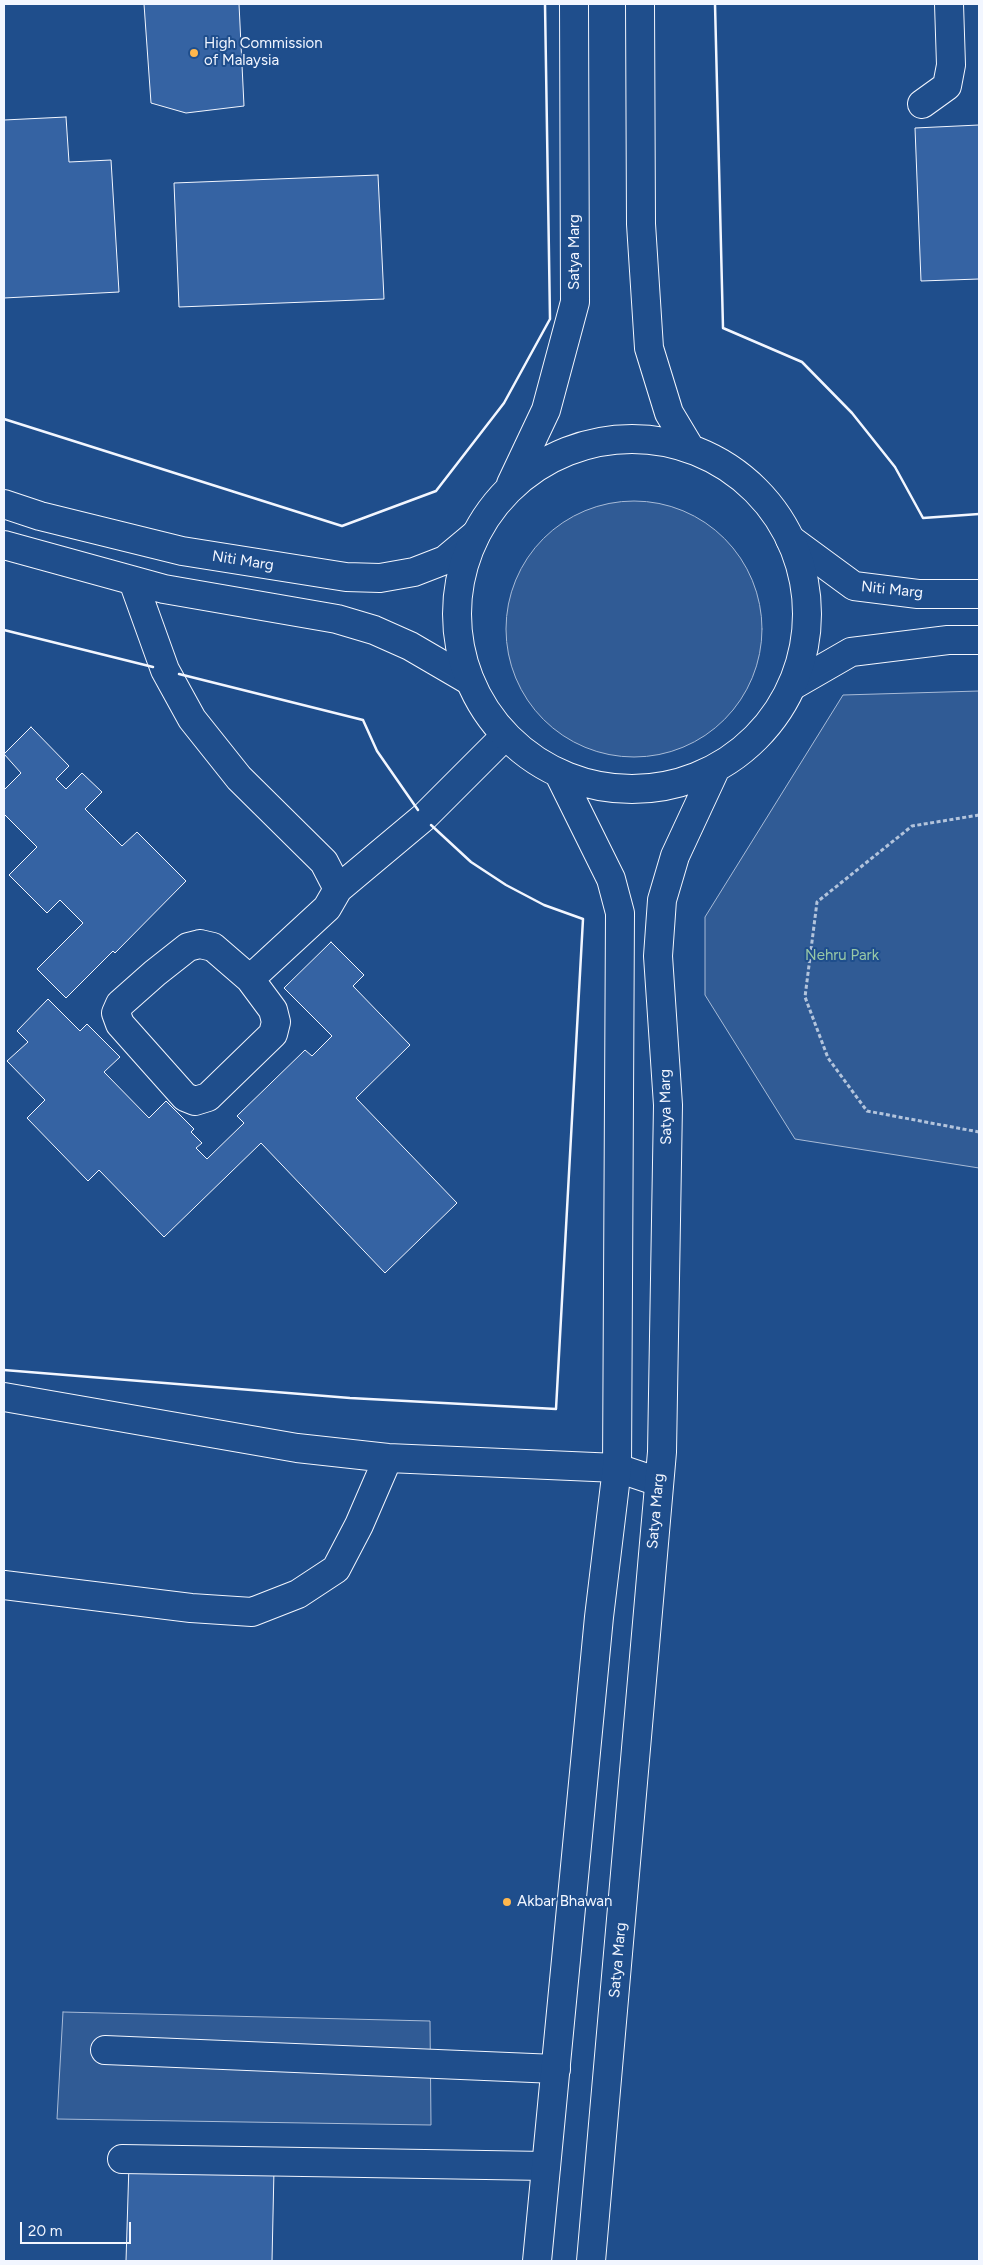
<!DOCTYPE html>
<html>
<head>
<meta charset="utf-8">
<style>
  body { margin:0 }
  #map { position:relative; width:983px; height:2265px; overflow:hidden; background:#1f4e8c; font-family:Figtree,sans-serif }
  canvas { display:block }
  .frame { position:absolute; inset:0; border:5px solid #f2f6ff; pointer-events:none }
  .scale { position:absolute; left:20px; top:2222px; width:111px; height:22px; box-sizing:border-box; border:2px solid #f2f6ff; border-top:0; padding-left:6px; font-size:15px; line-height:18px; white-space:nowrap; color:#f2f6ff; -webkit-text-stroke:4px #1f4e8c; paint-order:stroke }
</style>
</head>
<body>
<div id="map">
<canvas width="983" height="2265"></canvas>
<div class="frame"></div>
<div class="scale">20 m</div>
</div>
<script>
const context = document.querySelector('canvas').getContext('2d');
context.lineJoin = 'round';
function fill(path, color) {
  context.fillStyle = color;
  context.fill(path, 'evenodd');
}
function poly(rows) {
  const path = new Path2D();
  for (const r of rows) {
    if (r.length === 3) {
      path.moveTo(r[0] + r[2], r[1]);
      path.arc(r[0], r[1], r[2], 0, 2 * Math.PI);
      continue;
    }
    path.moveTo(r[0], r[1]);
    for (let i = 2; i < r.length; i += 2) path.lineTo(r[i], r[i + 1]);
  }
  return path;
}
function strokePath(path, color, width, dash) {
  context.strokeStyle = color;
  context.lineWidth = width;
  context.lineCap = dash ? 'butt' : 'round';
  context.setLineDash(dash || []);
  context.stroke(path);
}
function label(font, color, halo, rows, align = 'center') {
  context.font = font + ' Figtree,sans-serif';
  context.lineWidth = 4;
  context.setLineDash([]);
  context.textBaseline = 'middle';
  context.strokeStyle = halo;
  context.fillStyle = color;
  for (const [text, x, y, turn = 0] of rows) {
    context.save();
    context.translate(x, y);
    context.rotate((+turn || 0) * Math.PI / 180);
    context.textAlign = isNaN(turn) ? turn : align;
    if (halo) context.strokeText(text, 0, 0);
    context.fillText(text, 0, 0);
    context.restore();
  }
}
const built = poly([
  [634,629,128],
  [979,691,979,1168,795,1139,705,995,705,917,843,695,979,691],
  [63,2012,430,2021,431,2125,57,2119,63,2012]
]);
const building = poly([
  [144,4,239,4,244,106,186,113,151,103,144,4],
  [66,117,69,162,111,160,119,292,4,298,4,120,66,117],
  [979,125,979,279,921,281,915,128,979,125],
  [378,175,384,299,179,307,174,183,378,175],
  [31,727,69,766,56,779,66,789,82,773,102,792,85,809,122,846,137,832,186,881,115,953,113,951,66,998,37,969,83,923,60,900,47,913,9,875,37,847,4,814,4,790,21,773,4,754,31,727],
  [331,942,364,975,353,986,410,1045,356,1098,457,1203,385,1273,261,1143,164,1237,99,1170,88,1181,27,1118,45,1100,7,1061,28,1042,17,1031,48,999,80,1031,87,1024,120,1057,104,1072,149,1118,166,1101,194,1129,191,1132,202,1143,196,1148,207,1159,244,1123,237,1116,305,1050,312,1056,332,1036,284,988,331,942],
  [129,2164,274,2169,272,2261,126,2261,129,2164]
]);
const path = poly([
  [979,815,912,826,817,902,805,997,828,1058,867,1111,979,1132]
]);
const minor = poly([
  [922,104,947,86,951,65,949,4],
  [4,504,40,516,182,551,346,577,380,578,414,572,445,560,476,534],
  [790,539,854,586,918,594,979,594],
  [4,545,164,589,337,619,374,630,410,646,470,681],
  [133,581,165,670,192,719,239,778,324,862,338,889,327,908,250,979],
  [792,686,851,652,948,640,979,640],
  [338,889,424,817,505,736],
  [200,944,213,947,250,979,273,1010,276,1022,273,1034,208,1097,195,1101,185,1097,120,1024,116,1013,120,1004,155,973,188,947,200,944],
  [4,1397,297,1448,388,1458,617,1468,659,1482],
  [4,1585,191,1608,252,1612,298,1594,336,1569,359,1525,388,1458],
  [105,2050,556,2069],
  [122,2159,546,2166]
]);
const major = poly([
  [640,4,641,224,649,348,669,413,690,448],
  [632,614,175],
  [511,484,546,410,575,302,574,4],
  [537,2261,599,1617,617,1468,620,913,611,879,559,774],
  [591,2261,662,1452,668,1105,658,956,662,900,675,856,715,770]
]);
const wall = poly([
  [715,4,723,328,802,362,852,413,895,467,923,518,979,514],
  [4,419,342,526,436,491,504,403,550,319,545,4],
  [4,630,153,667],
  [179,674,363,720,377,751,418,810],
  [4,1370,350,1398,556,1409,583,919,544,905,506,885,471,862,431,825]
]);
const markers = [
  [194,53,5,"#ffb74d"],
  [507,1902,5,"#ffb74d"]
];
const poiNames = [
  ["High Commission",204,44],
  ["of Malaysia",204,61],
  ["Akbar Bhawan",517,1902]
];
const streetNames = [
  ["Satya Marg",575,252,-90],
  ["Niti Marg",243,561,9],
  ["Niti Marg",892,590,6],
  ["Satya Marg",666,1107,-91],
  ["Satya Marg",656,1511,-85],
  ["Satya Marg",618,1960,-85]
];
const parkNames = [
  ["Nehru Park",842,956]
];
fill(built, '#305b95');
strokePath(built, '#a8bbd7', 1);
fill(building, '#3563a3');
strokePath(building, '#f2f6ff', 1);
strokePath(minor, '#f2f6ff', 30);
strokePath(major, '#f2f6ff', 30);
strokePath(path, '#b3c4dc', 3, [4, 2.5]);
strokePath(minor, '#1f4e8c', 28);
strokePath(major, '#1f4e8c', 28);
strokePath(wall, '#f2f6ff', 2.5);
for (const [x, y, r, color] of markers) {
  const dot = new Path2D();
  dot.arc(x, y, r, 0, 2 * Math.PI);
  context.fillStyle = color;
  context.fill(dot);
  strokePath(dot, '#1f4e8c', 2);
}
label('15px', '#f2f6ff', '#1f4e8c', poiNames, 'left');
label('15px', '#f2f6ff', '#1f4e8c', streetNames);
label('15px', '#97c8a6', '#1f4e8c', parkNames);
</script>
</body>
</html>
